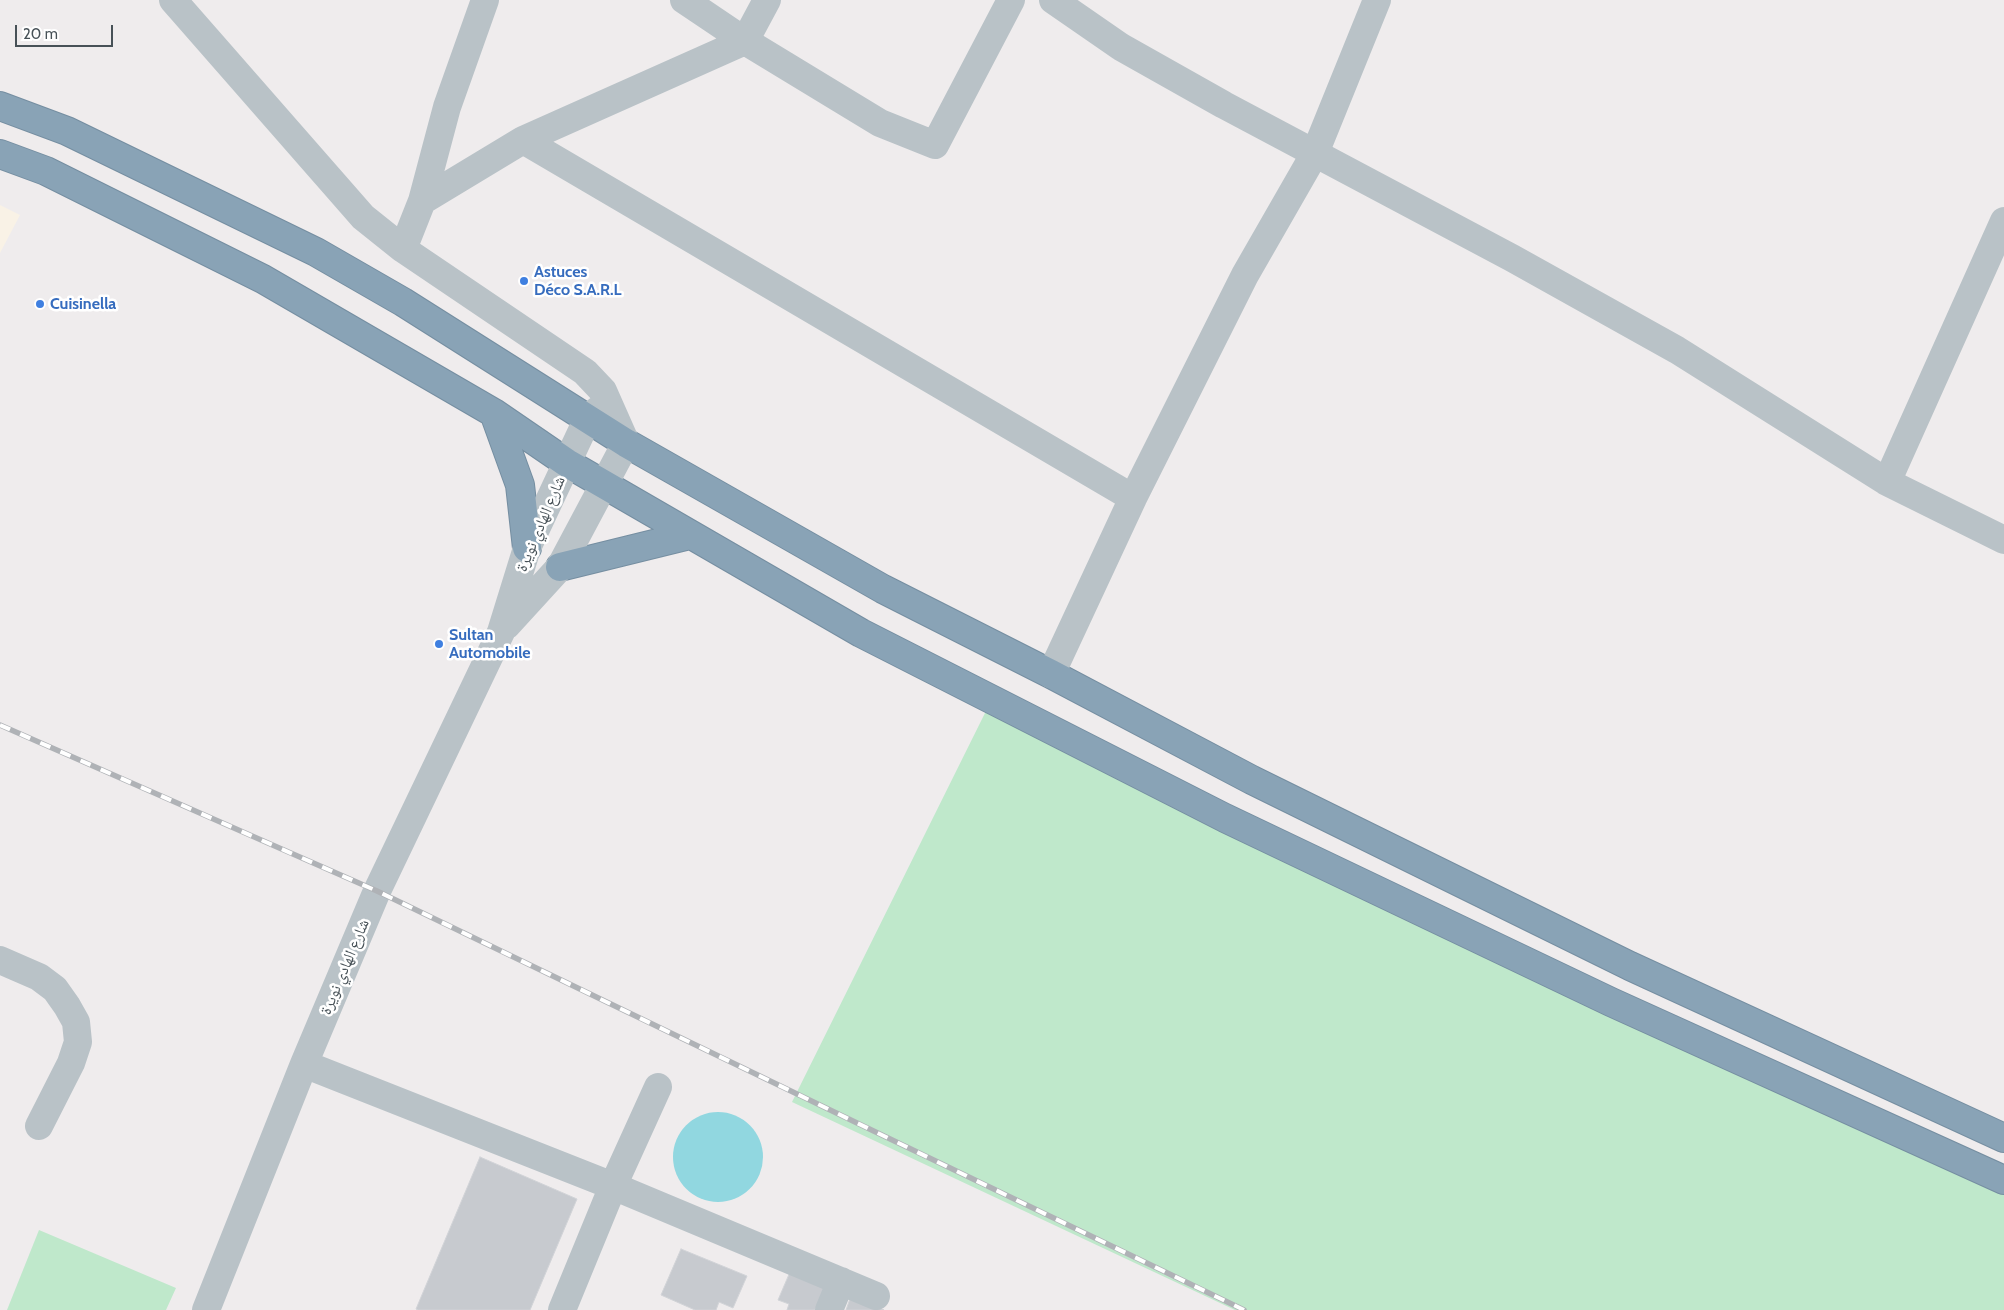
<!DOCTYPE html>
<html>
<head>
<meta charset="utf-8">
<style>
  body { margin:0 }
  #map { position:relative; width:2004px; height:1310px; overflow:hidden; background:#efeced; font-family:Cabin,sans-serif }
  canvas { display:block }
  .scale { position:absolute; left:15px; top:25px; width:98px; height:22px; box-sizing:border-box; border:2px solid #475157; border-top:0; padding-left:6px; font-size:15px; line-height:18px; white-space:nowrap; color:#475157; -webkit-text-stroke:4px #fff; paint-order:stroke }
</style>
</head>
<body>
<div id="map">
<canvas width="2004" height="1310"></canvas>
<div class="scale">20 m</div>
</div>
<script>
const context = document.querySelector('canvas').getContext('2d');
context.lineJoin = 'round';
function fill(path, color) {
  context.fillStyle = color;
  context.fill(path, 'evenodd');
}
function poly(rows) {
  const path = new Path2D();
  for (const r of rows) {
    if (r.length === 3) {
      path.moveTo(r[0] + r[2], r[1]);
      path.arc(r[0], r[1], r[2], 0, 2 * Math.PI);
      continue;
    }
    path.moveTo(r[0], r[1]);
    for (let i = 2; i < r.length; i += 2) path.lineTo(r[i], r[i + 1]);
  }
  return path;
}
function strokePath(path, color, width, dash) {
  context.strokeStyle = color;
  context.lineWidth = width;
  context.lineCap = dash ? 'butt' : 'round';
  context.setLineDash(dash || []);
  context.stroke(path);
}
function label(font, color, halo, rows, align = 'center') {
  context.font = font + ' Cabin,"Noto Naskh Arabic",sans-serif';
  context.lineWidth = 5;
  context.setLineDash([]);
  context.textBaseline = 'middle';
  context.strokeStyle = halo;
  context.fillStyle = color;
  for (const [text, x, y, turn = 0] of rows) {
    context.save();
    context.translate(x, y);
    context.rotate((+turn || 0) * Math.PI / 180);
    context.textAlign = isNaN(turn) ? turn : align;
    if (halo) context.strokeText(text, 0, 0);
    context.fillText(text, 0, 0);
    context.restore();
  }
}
const commercial = poly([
  [0,205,20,215,0,253]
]);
const green = poly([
  [986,711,2004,1190,2004,1310,1235,1310,792,1102],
  [39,1230,176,1288,166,1310,7,1310]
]);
const water = poly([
  [718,1157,45]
]);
const building = poly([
  [480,1157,577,1199,530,1310,418,1310,416,1309,480,1157],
  [681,1249,747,1276,733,1308,719,1302,716,1310,695,1310,661,1295,681,1249],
  [790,1272,825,1287,815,1310,787,1310,789,1304,778,1300,790,1272],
  [851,1296,884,1310,846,1310,851,1296]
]);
const minor = poly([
  [173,0,363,217,403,249,585,372,603,391,626,443,560,567,507,625],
  [684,0,745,41,880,123,935,145,1011,0],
  [1053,0,1121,47,1224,105,1512,258,1677,350,1887,482,2004,540],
  [523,140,1133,498],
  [422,201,523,140,745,41,767,0],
  [403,249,422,201,447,107,485,0],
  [1887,482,2004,221],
  [1051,674,1133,498,1245,275,1315,153,1377,0],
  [0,960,39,977,55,989,67,1006,76,1022,78,1042,71,1063,39,1126],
  [304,1064,613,1186,876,1296],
  [206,1310,304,1064,377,891,501,632,527,548,588,418,608,402],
  [562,1310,613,1186,658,1087],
  [829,1310,841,1281]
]);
const highway = poly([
  [0,106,67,131,316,252,403,302,626,443,883,589,1051,674,1252,780,1630,966,2004,1138],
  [0,154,46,171,263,279,494,413,567,463,861,633,1225,818,1611,1002,2004,1180],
  [494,413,520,485,527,548],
  [560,567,690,535]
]);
const rail = poly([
  [0,725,377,891,1244,1310]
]);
const markers = [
  [524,281,5,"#3f7fe0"],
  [40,304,5,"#3f7fe0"],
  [439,644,5,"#3f7fe0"]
];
const shopNames = [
  ["Astuces",534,272],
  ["Déco S.A.R.L",534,290],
  ["Cuisinella",50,304],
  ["Sultan",449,635],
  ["Automobile",449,653]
];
const streetNames = [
  ["شارع الهادي نويرة",541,524,-67],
  ["شارع الهادي نويرة",345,967,-67]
];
fill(commercial, '#f9f2e6');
fill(green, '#bfe8cb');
fill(water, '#91d7e0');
fill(building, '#c7cacf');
strokePath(building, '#d1d3d7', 1);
strokePath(highway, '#758ea1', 30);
strokePath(minor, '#b9c2c7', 28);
strokePath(highway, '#89a3b6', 28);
strokePath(rail, '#afb2b6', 5.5);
strokePath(rail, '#fff', 4, [11]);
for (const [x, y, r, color] of markers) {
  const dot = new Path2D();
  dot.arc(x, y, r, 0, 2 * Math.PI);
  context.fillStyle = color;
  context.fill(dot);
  strokePath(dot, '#fff', 2);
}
label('bold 16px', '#366cbe', '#fff', shopNames, 'left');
label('16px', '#475157', '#fff', streetNames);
</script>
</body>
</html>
